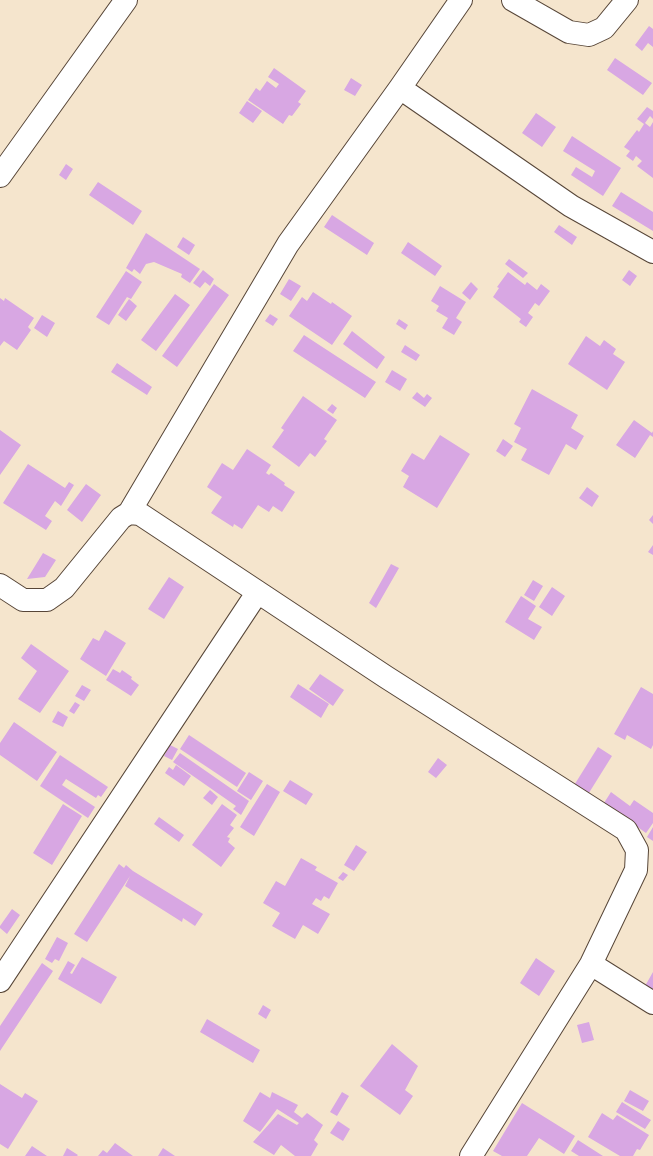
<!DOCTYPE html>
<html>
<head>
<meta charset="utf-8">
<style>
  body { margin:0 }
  canvas { display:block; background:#f5e5cd }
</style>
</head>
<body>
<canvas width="653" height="1156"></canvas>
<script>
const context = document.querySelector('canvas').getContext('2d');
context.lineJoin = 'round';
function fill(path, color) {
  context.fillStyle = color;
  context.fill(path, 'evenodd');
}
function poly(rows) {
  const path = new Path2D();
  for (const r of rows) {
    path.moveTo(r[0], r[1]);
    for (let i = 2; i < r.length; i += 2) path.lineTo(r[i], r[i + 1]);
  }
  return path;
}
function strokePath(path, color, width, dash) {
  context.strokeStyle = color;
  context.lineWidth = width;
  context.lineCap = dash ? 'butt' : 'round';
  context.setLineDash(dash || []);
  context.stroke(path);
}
const building = poly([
  [649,26,653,29,653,47,648,43,642,51,635,45],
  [615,58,652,83,643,95,607,70],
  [274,68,306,91,298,102,301,104,292,116,289,115,283,124,248,100,256,88,260,91,267,81,276,88,279,84,268,77],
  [351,78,362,85,355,96,344,90],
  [247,101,262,111,253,123,239,113],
  [647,107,653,111,653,119,650,116,645,123,650,127,653,122,653,178,637,166,642,161,636,156,633,161,626,156,630,151,624,147,637,130,639,132,644,124,637,119],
  [536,113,556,127,542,147,522,133],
  [572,136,621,168,603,196,571,175,576,167,592,177,595,171,563,151],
  [66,164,73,169,66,180,59,175],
  [98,182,142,211,133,225,89,195],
  [621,192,653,212,653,231,612,206],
  [332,215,374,243,367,255,324,227],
  [559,225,577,237,572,245,554,232],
  [146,233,200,269,190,283,181,277,182,274,154,262,146,264,140,274,134,269,132,272,126,268],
  [183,237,195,245,189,255,177,247],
  [408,242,442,266,435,276,401,253],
  [509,259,528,273,523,278,505,264],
  [203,270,214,279,210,286,205,282,200,288,193,283],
  [629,270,637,276,630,286,622,280],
  [126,271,142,282,131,299,127,297,109,325,96,317],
  [508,272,525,285,527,282,537,290,541,284,550,291,539,306,535,303,528,313,533,317,526,327,519,322,521,319,493,297,499,288,497,287],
  [289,279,301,286,291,301,280,294],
  [471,282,478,289,470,300,462,293],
  [214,284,229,295,177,367,162,356],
  [440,286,466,302,456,318,462,322,454,335,442,328,448,318,436,311,439,306,431,301],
  [313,292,331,304,332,302,352,316,332,345,289,316,302,297,307,301],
  [175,294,190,305,156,351,141,340],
  [0,298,4,301,5,298,34,318,28,327,31,330,17,350,4,341,0,346],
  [129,299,137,306,126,321,118,315],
  [270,314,278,319,273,326,265,321],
  [42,315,55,323,47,337,34,328],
  [399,319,408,325,405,330,396,324],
  [352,331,385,357,377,369,343,344],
  [304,335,376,382,365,398,293,351],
  [586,336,600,346,604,340,616,349,613,354,625,362,607,390,568,364],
  [405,345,420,355,416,361,401,352],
  [117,363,152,387,147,395,111,372],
  [392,370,407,379,400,391,385,382],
  [532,389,578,415,571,428,584,436,576,450,566,444,549,475,521,460,527,449,514,442,521,428,514,424],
  [417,392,424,398,427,394,432,398,425,407,412,398],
  [303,396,337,420,324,439,327,441,315,457,310,453,299,467,272,447,284,430,281,428],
  [332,404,337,408,333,414,327,410],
  [634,420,652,433,653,431,653,437,650,435,635,458,616,445],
  [0,430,21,445,0,475],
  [440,435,470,454,437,508,403,487,409,476,401,471,412,453,424,460],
  [503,439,513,446,505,457,496,451],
  [247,449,271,465,266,473,269,475,271,473,285,483,284,485,295,492,282,512,273,506,269,512,258,505,242,529,234,524,233,527,211,513,222,497,207,487,222,463,233,470],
  [28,464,65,488,69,482,74,485,61,506,55,501,45,516,52,521,46,530,3,503],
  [86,484,101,495,82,522,67,510],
  [587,487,599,496,592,507,579,498],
  [653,515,653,524,649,520],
  [653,545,653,555,648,552],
  [43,553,56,560,45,577,27,579],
  [391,564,399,568,376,608,369,603],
  [169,577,184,587,164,619,148,609],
  [533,580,543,586,534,601,524,595],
  [552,587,565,596,552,616,539,607],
  [521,596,536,606,528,619,542,627,534,640,505,622],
  [105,630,126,643,106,676,80,659,93,638,99,641],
  [31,644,69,671,40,713,18,699,37,671,21,658],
  [113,669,120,673,122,670,132,677,131,679,139,685,131,696,106,680],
  [320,674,344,690,333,706,309,689],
  [298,684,329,704,321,718,290,697],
  [82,685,91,690,84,701,75,696],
  [641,687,653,694,653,745,651,749,627,735,625,740,614,734],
  [75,702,80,705,74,714,69,711],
  [58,711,68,717,63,727,52,722],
  [14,722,57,752,37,781,0,755,0,743],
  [189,735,246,773,237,787,180,749],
  [170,745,178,749,172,760,164,756],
  [598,747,612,756,587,796,573,787],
  [180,753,249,801,241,815,233,809,236,806,173,762],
  [60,755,108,787,101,797,98,795,96,798,66,779,62,785,95,807,88,818,40,786],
  [438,758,447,765,436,778,428,772],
  [176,765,191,776,184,786,165,773,169,767,173,770],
  [249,772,263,781,251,800,237,791],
  [290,780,313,794,306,805,283,791],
  [267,784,280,792,254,836,240,827],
  [210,790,218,797,212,805,203,798],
  [611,792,630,806,634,800,653,813,653,823,646,833,604,803],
  [63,804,82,816,52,865,33,853],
  [222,804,237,815,230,825,234,828,227,837,230,838,228,842,235,848,221,867,192,845],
  [159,817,184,835,179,842,154,824],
  [653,827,653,841,647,837],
  [356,845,367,852,354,871,344,865],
  [301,858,317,867,315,870,338,883,329,899,324,896,321,901,316,898,312,904,330,914,318,934,303,925,295,939,272,926,280,913,263,903,276,881,285,886],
  [119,864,124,868,126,865,133,871,203,914,195,926,183,918,182,922,125,886,130,876,87,942,74,934],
  [343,872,348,875,343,881,338,878],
  [12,909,20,915,7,934,0,928,0,926],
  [57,937,68,943,59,961,55,959,52,963,45,959],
  [82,957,117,977,101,1004,58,979,68,961,75,965,70,973,72,974],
  [536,958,555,971,539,996,520,983],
  [42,963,53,971,0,1051,0,1026],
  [653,972,653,991,645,986],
  [263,1005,271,1010,266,1019,258,1014],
  [207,1019,260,1050,253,1063,200,1032],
  [589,1022,594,1040,582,1043,577,1025],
  [392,1044,418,1066,405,1090,413,1096,400,1115,360,1086],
  [0,1084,22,1098,25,1093,38,1101,8,1149,0,1144],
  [630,1090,649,1101,643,1111,624,1101],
  [260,1092,270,1098,272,1092,298,1105,294,1112,302,1118,307,1113,323,1125,314,1140,318,1144,311,1156,295,1156,281,1145,274,1155,253,1142,278,1114,297,1125,299,1123,277,1109,260,1132,243,1121],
  [342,1092,349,1096,337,1116,330,1112],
  [622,1102,651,1120,645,1129,616,1112],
  [522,1103,575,1136,564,1154,539,1138,527,1156,502,1156,493,1151],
  [602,1113,613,1120,617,1115,649,1135,640,1150,637,1149,633,1156,620,1156,588,1137],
  [338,1121,350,1129,343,1141,330,1133],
  [578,1140,603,1156,579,1156,571,1151],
  [115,1143,133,1156,98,1156,103,1150,107,1153],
  [32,1146,47,1156,25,1156],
  [67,1148,78,1155,77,1156,63,1156],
  [163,1148,175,1156,158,1156]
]);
const street = poly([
  [513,0,569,32,589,35,604,28,627,0],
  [400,88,571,206,653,252],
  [0,176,126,0],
  [129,513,288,244,400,88,461,0],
  [0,585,23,600,47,600,64,588,121,518,129,513,140,514,386,677,626,830,637,850,636,870,591,964,653,1003],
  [0,981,257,593],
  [471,1156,591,964]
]);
fill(building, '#d8a7e3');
strokePath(street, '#574638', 24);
strokePath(street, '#fff', 22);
</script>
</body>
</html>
